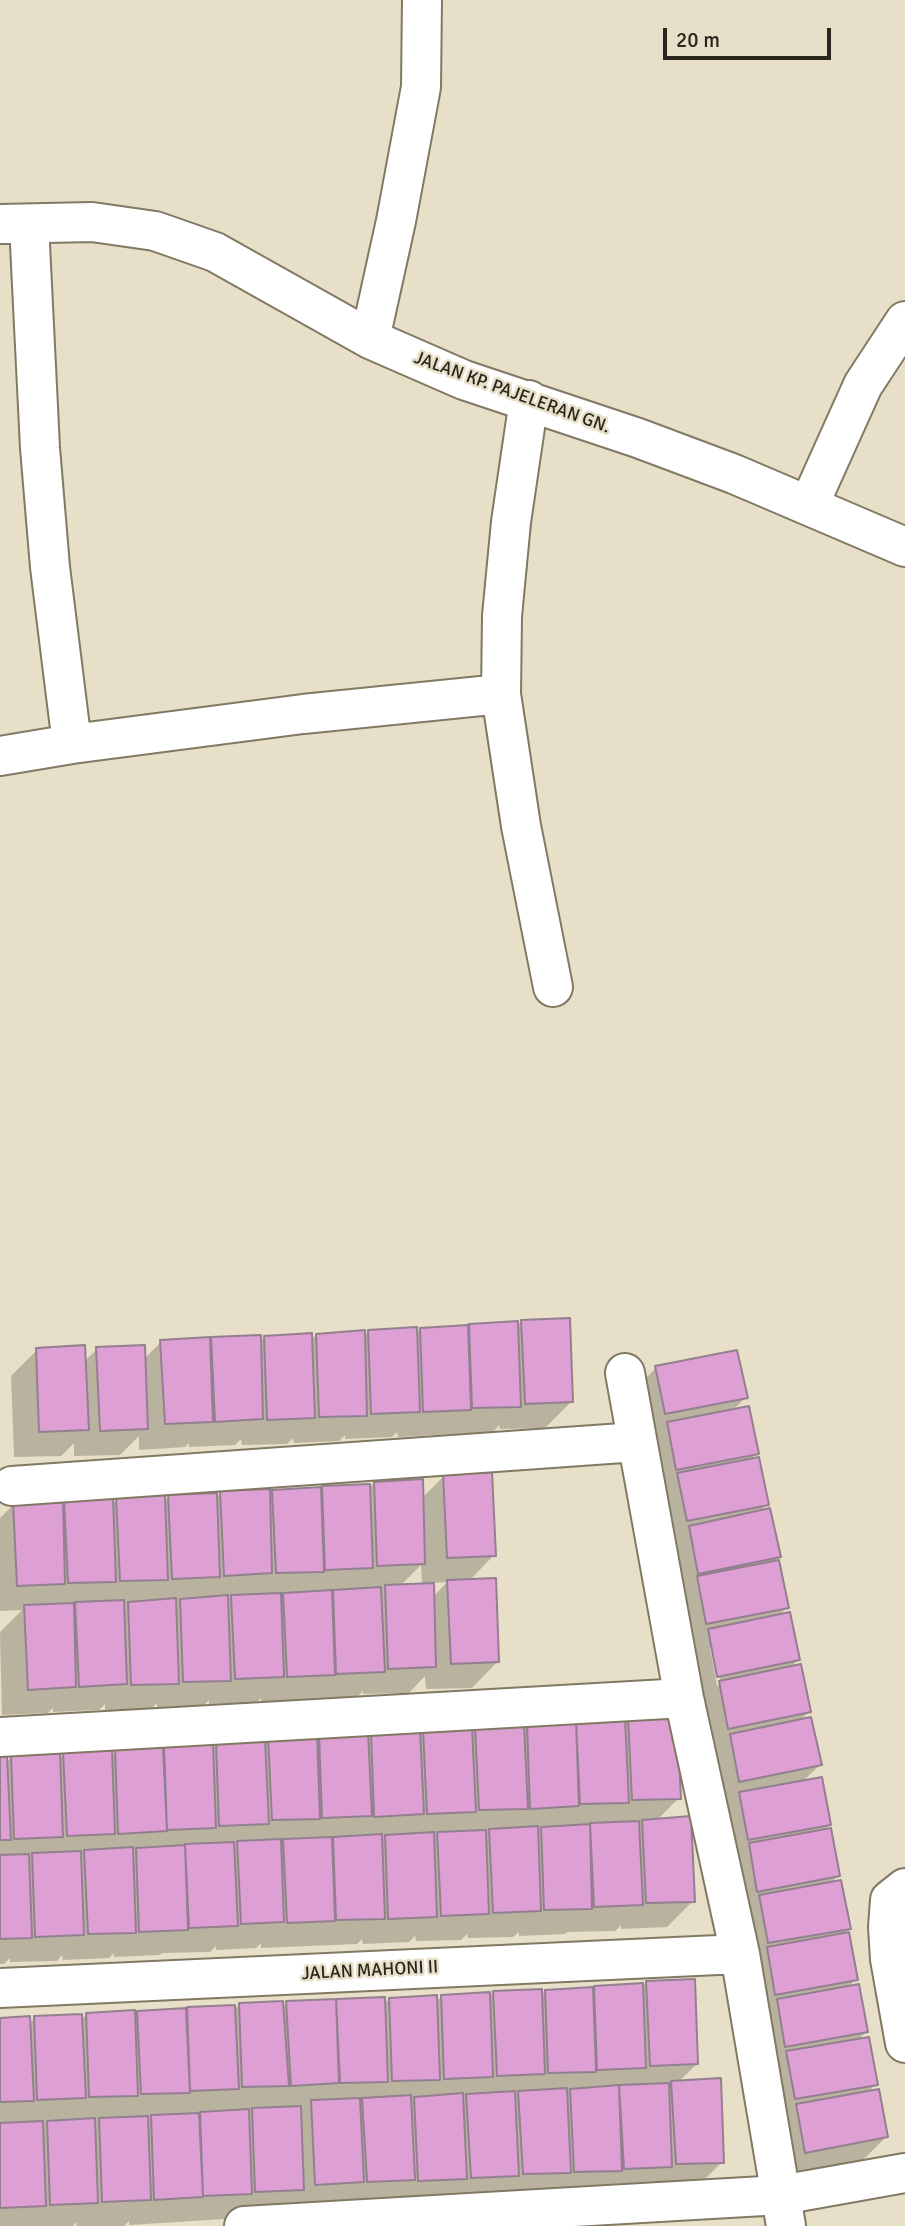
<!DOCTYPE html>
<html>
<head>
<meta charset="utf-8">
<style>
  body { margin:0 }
  #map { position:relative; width:905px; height:2226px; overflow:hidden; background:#e7dfc7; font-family:Signika,sans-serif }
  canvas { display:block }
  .scale { position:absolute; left:663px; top:28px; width:168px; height:32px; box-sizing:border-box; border:4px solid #28251c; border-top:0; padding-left:9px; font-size:21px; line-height:24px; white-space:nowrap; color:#28251c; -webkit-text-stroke:5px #e7dfc7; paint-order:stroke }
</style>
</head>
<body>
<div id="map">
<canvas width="905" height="2226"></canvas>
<div class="scale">20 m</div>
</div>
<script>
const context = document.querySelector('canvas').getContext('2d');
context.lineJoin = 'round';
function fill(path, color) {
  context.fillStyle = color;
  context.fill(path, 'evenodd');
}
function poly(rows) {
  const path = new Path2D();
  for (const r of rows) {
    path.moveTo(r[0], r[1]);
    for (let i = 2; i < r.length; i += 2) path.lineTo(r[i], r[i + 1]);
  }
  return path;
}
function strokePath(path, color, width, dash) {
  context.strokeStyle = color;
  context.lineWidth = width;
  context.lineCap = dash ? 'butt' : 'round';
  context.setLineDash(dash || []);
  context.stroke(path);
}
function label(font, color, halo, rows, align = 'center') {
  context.font = font + ' Signika,sans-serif';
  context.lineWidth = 5;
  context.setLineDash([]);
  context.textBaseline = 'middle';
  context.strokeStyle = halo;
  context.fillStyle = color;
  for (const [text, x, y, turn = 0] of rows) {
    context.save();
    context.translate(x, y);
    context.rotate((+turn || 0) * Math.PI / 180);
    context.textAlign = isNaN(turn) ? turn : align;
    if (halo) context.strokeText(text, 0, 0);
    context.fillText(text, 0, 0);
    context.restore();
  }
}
const shadow = poly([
  [521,1322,572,1401,545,1428,500,1429,499,1425,493,1432,398,1437,397,1432,392,1437,345,1439,345,1435,339,1441,294,1443,293,1438,287,1444,242,1445,241,1439,235,1445,189,1447,189,1443,185,1447,139,1450,139,1436,120,1455,74,1456,74,1443,61,1456,14,1457,11,1376,37,1350,84,1362,97,1349,144,1359,161,1342,208,1343,212,1339,259,1343,264,1338,310,1341,316,1335,363,1337,368,1332,415,1335,420,1330,516,1323,516,1327],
  [656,1368,746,1397,732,1411,757,1453,750,1460,767,1504,758,1513,779,1557,772,1563,787,1607,779,1616,798,1660,790,1668,809,1711,800,1721,820,1765,802,1782,829,1825,823,1832,838,1876,830,1884,849,1928,842,1935,856,1979,847,1988,866,2032,857,2041,876,2084,867,2093,886,2137,860,2163,779,2178,714,1820,730,1804,714,1807,630,1394],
  [710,1648,714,1648,721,1685,717,1686],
  [444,1476,494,1555,469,1581,498,1661,472,1688,426,1689,425,1676,409,1693,363,1694,363,1691,357,1697,261,1702,261,1698,256,1703,209,1704,209,1700,203,1706,157,1708,157,1703,151,1709,105,1711,105,1704,99,1710,53,1712,53,1708,48,1713,2,1715,0,1632,22,1610,0,1611,0,1518,14,1504,61,1506,65,1501,111,1505,117,1500,163,1503,169,1497,215,1499,221,1493,268,1496,272,1491,368,1485,368,1489,374,1483,422,1498],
  [421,1565,422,1585,400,1586],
  [447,1582,433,1597,432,1583],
  [629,1719,679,1798,657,1820,693,1901,667,1927,621,1929,621,1925,615,1931,567,1932,565,1934,519,1936,519,1932,513,1937,468,1938,467,1934,461,1940,416,1941,415,1936,409,1942,363,1944,362,1939,357,1944,261,1948,261,1943,256,1948,216,1950,216,1946,210,1952,162,1953,160,1955,114,1957,114,1953,109,1958,63,1960,62,1955,57,1961,10,1962,10,1958,4,1964,0,1964,0,1757,6,1762,12,1757,58,1759,64,1754,110,1756,116,1751,211,1745,212,1749,217,1744,264,1743,269,1738,315,1740,320,1736,367,1739,372,1734,419,1736,424,1731,471,1734,476,1728,523,1731,528,1726,624,1720,624,1724],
  [646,1983,697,2064,678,2082,722,2162,696,2188,290,2210,290,2202,276,2216,230,2217,230,2213,224,2219,129,2225,129,2221,124,2226,77,2226,76,2222,73,2226,0,2226,0,2020,29,2024,35,2018,81,2020,87,2014,133,2017,138,2013,234,2007,234,2010,240,2004,282,2008,287,2003,383,1999,383,2005,389,1999,435,2003,441,1997,488,1998,493,1993,540,1996,545,1991,641,1985,641,1988]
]);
const building = poly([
  [570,1318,573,1402,525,1404,521,1320,570,1318],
  [518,1321,521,1407,472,1408,469,1324,518,1321],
  [468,1325,471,1410,423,1412,420,1328,468,1325],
  [417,1327,420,1412,371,1414,368,1330,417,1327],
  [365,1330,367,1416,319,1417,316,1334,365,1330],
  [312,1333,315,1418,267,1420,264,1336,312,1333],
  [261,1335,263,1419,215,1422,211,1337,261,1335],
  [210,1337,213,1422,165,1424,160,1340,210,1337],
  [85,1345,89,1430,39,1432,36,1348,85,1345],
  [145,1345,148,1429,100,1431,96,1347,145,1345],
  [737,1350,748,1398,665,1414,655,1366,737,1350],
  [749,1406,759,1454,676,1470,667,1422,749,1406],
  [759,1457,769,1505,687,1521,677,1473,759,1457],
  [492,1472,496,1556,447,1558,443,1474,492,1472],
  [423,1479,425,1564,377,1566,374,1482,423,1479],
  [370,1484,373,1568,325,1570,322,1486,370,1484],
  [321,1487,324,1572,276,1573,272,1490,321,1487],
  [270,1489,272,1573,224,1576,220,1491,270,1489],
  [217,1493,220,1577,172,1579,168,1495,217,1493],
  [165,1495,168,1580,120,1581,116,1498,165,1495],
  [113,1496,116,1582,68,1583,64,1500,113,1496],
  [63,1499,65,1584,17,1586,13,1502,63,1499],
  [770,1508,781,1557,698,1574,689,1526,770,1508],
  [779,1560,789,1608,706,1624,697,1576,779,1560],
  [496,1578,499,1662,451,1664,447,1580,496,1578],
  [434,1583,436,1667,388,1669,385,1585,434,1583],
  [381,1587,385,1672,336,1674,333,1590,381,1587],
  [332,1590,335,1675,287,1677,283,1593,332,1590],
  [281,1593,284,1677,235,1679,231,1595,281,1593],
  [228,1595,231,1681,183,1682,180,1599,228,1595],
  [176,1598,179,1684,131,1685,128,1602,176,1598],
  [124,1600,127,1684,79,1687,75,1602,124,1600],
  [74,1603,76,1687,28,1690,24,1605,74,1603],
  [790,1612,800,1660,717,1677,708,1629,790,1612],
  [801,1664,811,1712,728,1729,719,1681,801,1664],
  [677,1713,681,1799,632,1800,628,1717,677,1713],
  [811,1717,822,1765,739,1782,730,1734,811,1717],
  [625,1718,629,1803,580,1804,576,1721,625,1718],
  [576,1721,579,1806,530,1809,527,1724,576,1721],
  [524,1723,528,1809,479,1810,475,1727,524,1723],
  [472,1727,476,1812,427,1814,423,1730,472,1727],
  [420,1730,424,1814,374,1817,371,1732,420,1730],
  [368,1731,372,1816,322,1818,319,1734,368,1731],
  [317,1734,320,1819,272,1820,268,1737,317,1734],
  [265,1739,269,1824,219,1826,216,1742,265,1739],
  [213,1743,216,1828,167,1830,164,1746,213,1743],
  [163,1747,167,1831,118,1834,115,1749,163,1747],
  [112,1749,115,1834,67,1836,63,1752,112,1749],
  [60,1752,63,1837,14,1839,11,1755,60,1752],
  [0,1755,7,1755,11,1840,0,1840,0,1755],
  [822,1777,831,1825,748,1840,739,1792,822,1777],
  [691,1816,695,1902,646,1903,642,1820,691,1816],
  [639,1821,643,1905,594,1907,590,1823,639,1821],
  [590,1824,592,1909,544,1910,541,1827,590,1824],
  [538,1826,541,1911,493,1913,489,1829,538,1826],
  [831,1828,840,1876,757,1892,749,1843,831,1828],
  [486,1830,489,1914,441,1916,437,1832,486,1830],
  [434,1832,437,1917,388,1919,385,1835,434,1832],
  [382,1834,385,1919,336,1920,333,1837,382,1834],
  [332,1837,335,1921,287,1923,283,1839,332,1837],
  [281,1839,284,1922,241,1924,237,1841,281,1839],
  [234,1842,238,1926,189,1928,185,1844,234,1842],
  [185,1845,188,1930,139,1932,136,1848,185,1845],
  [133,1847,136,1933,88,1934,84,1850,133,1847],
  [81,1851,84,1935,35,1937,32,1853,81,1851],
  [29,1854,32,1938,0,1939,0,1855,29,1854],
  [841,1880,851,1929,768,1943,759,1895,841,1880],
  [849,1932,858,1980,775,1995,767,1947,849,1932],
  [695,1979,698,2064,650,2066,646,1981,695,1979],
  [643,1983,646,2068,597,2070,594,1986,643,1983],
  [859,1984,868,2032,785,2047,777,1999,859,1984],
  [593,1987,596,2072,548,2073,545,1990,593,1987],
  [542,1989,545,2074,497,2076,493,1991,542,1989],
  [490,1992,493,2077,444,2079,441,1995,490,1992],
  [437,1995,440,2080,392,2081,389,1998,437,1995],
  [385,1997,388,2082,340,2083,336,1999,385,1997],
  [336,1999,339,2083,291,2086,286,2001,336,1999],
  [283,2001,289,2086,242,2087,239,2003,283,2001],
  [235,2005,239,2089,190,2091,187,2007,235,2005],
  [186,2008,190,2093,141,2094,137,2011,186,2008],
  [135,2010,138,2096,89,2097,86,2013,135,2010],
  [82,2014,86,2098,37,2100,34,2016,82,2014],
  [30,2016,34,2101,0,2102,0,2018,30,2016],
  [869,2037,878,2085,795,2099,786,2051,869,2037],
  [721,2078,724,2163,676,2164,671,2081,721,2078],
  [669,2083,672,2167,624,2169,619,2085,669,2083],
  [619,2085,622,2171,574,2172,570,2089,619,2085],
  [567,2088,571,2173,523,2174,518,2091,567,2088],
  [879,2089,888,2137,805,2153,796,2104,879,2089],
  [515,2091,519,2176,471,2178,466,2094,515,2091],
  [463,2093,467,2179,418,2181,414,2097,463,2093],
  [411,2095,415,2180,367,2182,362,2098,411,2095],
  [360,2098,364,2182,315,2185,311,2100,360,2098],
  [301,2106,304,2190,255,2192,252,2108,301,2106],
  [249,2109,252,2194,203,2196,200,2112,249,2109],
  [199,2113,203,2197,154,2200,151,2115,199,2113],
  [148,2116,151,2200,102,2202,99,2118,148,2116],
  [95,2118,98,2203,50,2205,47,2121,95,2118],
  [43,2121,46,2206,0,2208,0,2123,43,2121]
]);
const minor = poly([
  [0,224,92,222,155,231,215,252,370,339,464,380,638,438,734,474,905,547],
  [29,224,40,448,50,567,72,744],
  [370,339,396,221,421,87,422,0],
  [529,400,511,522,502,616,501,694,521,826,553,987],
  [809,505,863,385,905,321],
  [0,756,72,744,303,714,501,694],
  [625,1373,684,1698,740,1954,786,2226],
  [12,1486,637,1442],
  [0,1737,684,1698],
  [905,1888,890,1900,888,1927,890,1959,905,2043],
  [0,1988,740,1954],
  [244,2226,781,2195,905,2173]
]);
const streetNames = [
  ["JALAN KP. PAJELERAN GN.",512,393,20],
  ["JALAN MAHONI II",370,1971,-3]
];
fill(shadow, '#0003');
fill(building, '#dd9fd4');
strokePath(building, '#937f8f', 2);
strokePath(minor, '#817963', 42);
strokePath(minor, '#fff', 38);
label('18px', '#28251c', '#e7dfc7', streetNames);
</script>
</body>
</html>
